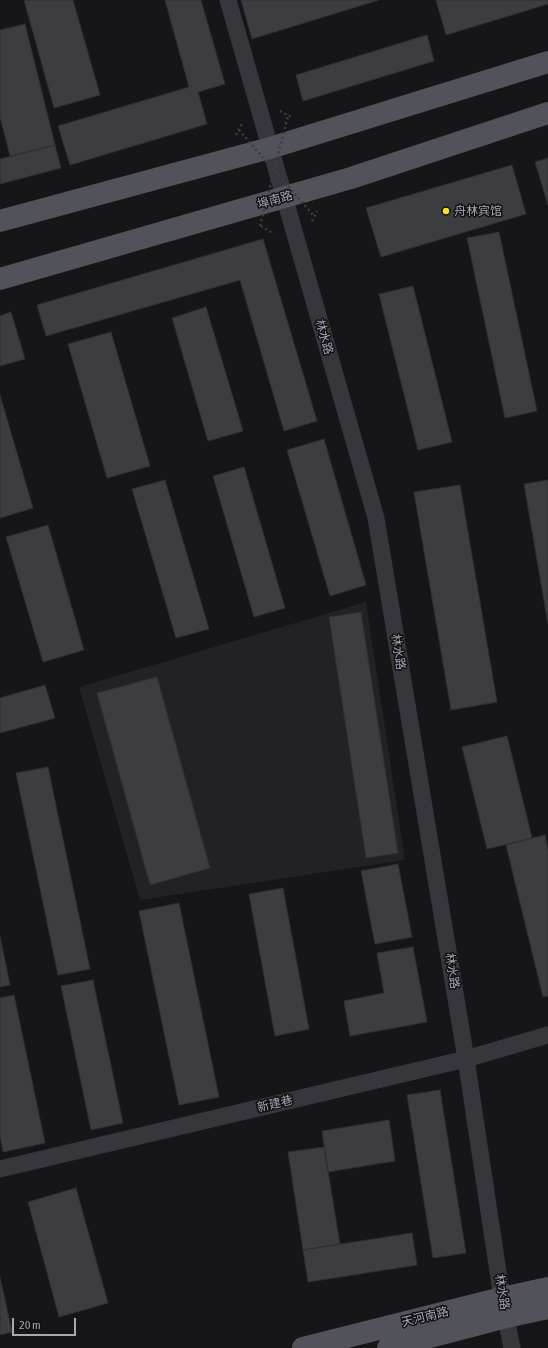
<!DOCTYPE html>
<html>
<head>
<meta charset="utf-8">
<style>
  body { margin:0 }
  #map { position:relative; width:548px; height:1348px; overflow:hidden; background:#161517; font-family:"Asap Condensed",sans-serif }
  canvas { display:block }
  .scale { position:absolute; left:12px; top:1318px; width:64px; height:18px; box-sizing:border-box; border:2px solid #a7a8b7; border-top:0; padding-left:5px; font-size:12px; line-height:14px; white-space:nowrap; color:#a7a8b7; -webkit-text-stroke:3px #111012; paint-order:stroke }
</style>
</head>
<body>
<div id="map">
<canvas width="548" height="1348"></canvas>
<div class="scale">20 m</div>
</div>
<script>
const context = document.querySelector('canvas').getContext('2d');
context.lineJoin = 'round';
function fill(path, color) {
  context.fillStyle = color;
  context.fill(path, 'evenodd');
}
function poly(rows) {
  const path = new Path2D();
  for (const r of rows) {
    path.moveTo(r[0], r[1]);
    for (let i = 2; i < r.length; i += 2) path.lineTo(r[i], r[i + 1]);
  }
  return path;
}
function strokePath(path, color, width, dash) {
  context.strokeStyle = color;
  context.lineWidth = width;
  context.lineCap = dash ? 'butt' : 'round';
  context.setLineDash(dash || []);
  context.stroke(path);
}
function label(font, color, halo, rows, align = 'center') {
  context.font = font + ' "Asap Condensed","Noto Sans SC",sans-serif';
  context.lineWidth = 3;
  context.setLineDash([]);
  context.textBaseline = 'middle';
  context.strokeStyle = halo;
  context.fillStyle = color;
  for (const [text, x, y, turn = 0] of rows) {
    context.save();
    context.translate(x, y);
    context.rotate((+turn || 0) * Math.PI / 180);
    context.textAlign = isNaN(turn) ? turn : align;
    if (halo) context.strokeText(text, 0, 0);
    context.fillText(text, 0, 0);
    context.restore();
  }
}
const built = poly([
  [366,602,405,860,140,900,79,687]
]);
const building = poly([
  [24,0,73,0,100,95,54,108,24,0],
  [165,0,201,0,225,84,198,92,207,124,70,165,58,126,189,87,165,0],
  [241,0,379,0,252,39,241,0],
  [436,0,548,0,548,4,446,35,436,0],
  [25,24,55,145,10,156,0,117,0,30,25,24],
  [427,35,434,61,303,101,296,75,427,35],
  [55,145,61,168,0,184,0,159,55,145],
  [548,158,548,205,535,162,548,158],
  [512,165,526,214,381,257,366,208,512,165],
  [499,232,537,411,505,418,467,238,499,232],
  [263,239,317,421,284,431,240,280,46,336,37,305,263,239],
  [413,286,452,442,418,450,379,294,413,286],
  [206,307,243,431,208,441,172,318,206,307],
  [11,312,25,359,0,366,0,316,11,312],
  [111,332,150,466,107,478,68,344,111,332],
  [0,395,33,508,0,518,0,395],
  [324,439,366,585,330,596,287,450,324,439],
  [244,467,285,608,254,617,213,476,244,467],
  [165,480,209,629,176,638,132,489,165,480],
  [548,480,548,624,524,484,548,480],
  [460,485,497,702,451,710,414,492,460,485],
  [48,525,84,650,43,662,6,537,48,525],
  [361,612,398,853,366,858,329,617,361,612],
  [157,677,210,868,150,885,97,693,157,677],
  [45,685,55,718,0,733,0,698,45,685],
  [507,736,532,838,487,849,462,747,507,736],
  [48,767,90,969,58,975,16,773,48,767],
  [545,835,548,850,548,996,543,997,506,845,545,835],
  [398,864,412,937,375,944,361,871,398,864],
  [283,888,309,1029,275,1036,249,894,283,888],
  [179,903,219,1097,179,1105,139,911,179,903],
  [0,936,10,985,0,987,0,936],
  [413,947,427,1022,350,1036,344,1001,384,993,377,953,413,947],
  [93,980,123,1123,91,1130,61,986,93,980],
  [14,995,45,1143,3,1152,0,1136,0,998,14,995],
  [440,1090,466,1253,433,1258,407,1095,440,1090],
  [389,1120,395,1161,328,1172,322,1131,389,1120],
  [324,1147,340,1244,303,1250,288,1152,324,1147],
  [76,1188,108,1303,59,1317,28,1202,76,1188],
  [412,1233,417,1265,308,1282,303,1250,412,1233],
  [0,1277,12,1332,0,1335,0,1277]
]);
const path = poly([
  [280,111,293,118],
  [236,135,243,122],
  [312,221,317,211],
  [261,226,274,234]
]);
const minor = poly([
  [228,0,376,518,466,1059,502,1298,512,1348],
  [0,1169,466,1059,548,1035]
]);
const primary = poly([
  [0,221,270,148,548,62],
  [0,279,351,178,548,113],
  [303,1348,502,1298,548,1288],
  [388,1348,506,1317,548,1308]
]);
const pathBridge = poly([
  [239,130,314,216],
  [260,226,288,116]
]);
const markers = [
  [446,211,4,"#f5e12f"]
];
const streetNames = [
  ["埠南路",275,200,-16],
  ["林水路",324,337,74],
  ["林水路",398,652,81],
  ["林水路",452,971,81],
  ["新建巷",275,1104,-13],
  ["林水路",502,1292,80],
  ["天河南路",425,1317,-14]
];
const poiNames = [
  ["舟林宾馆",454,211]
];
fill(built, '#222124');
fill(building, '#3d3c41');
strokePath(building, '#302f33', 1);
strokePath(path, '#3c3c43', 2.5, [2, 3]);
strokePath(minor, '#36363c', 17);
strokePath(primary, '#52525b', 22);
strokePath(pathBridge, '#3c3c43', 2.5, [2, 3]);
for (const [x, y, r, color] of markers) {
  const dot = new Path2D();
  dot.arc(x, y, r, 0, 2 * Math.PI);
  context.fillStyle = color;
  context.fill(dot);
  strokePath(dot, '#111012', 1.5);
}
label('12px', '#a7a8b7', '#111012', streetNames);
label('12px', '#a7a8b7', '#111012', poiNames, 'left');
</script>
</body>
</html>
